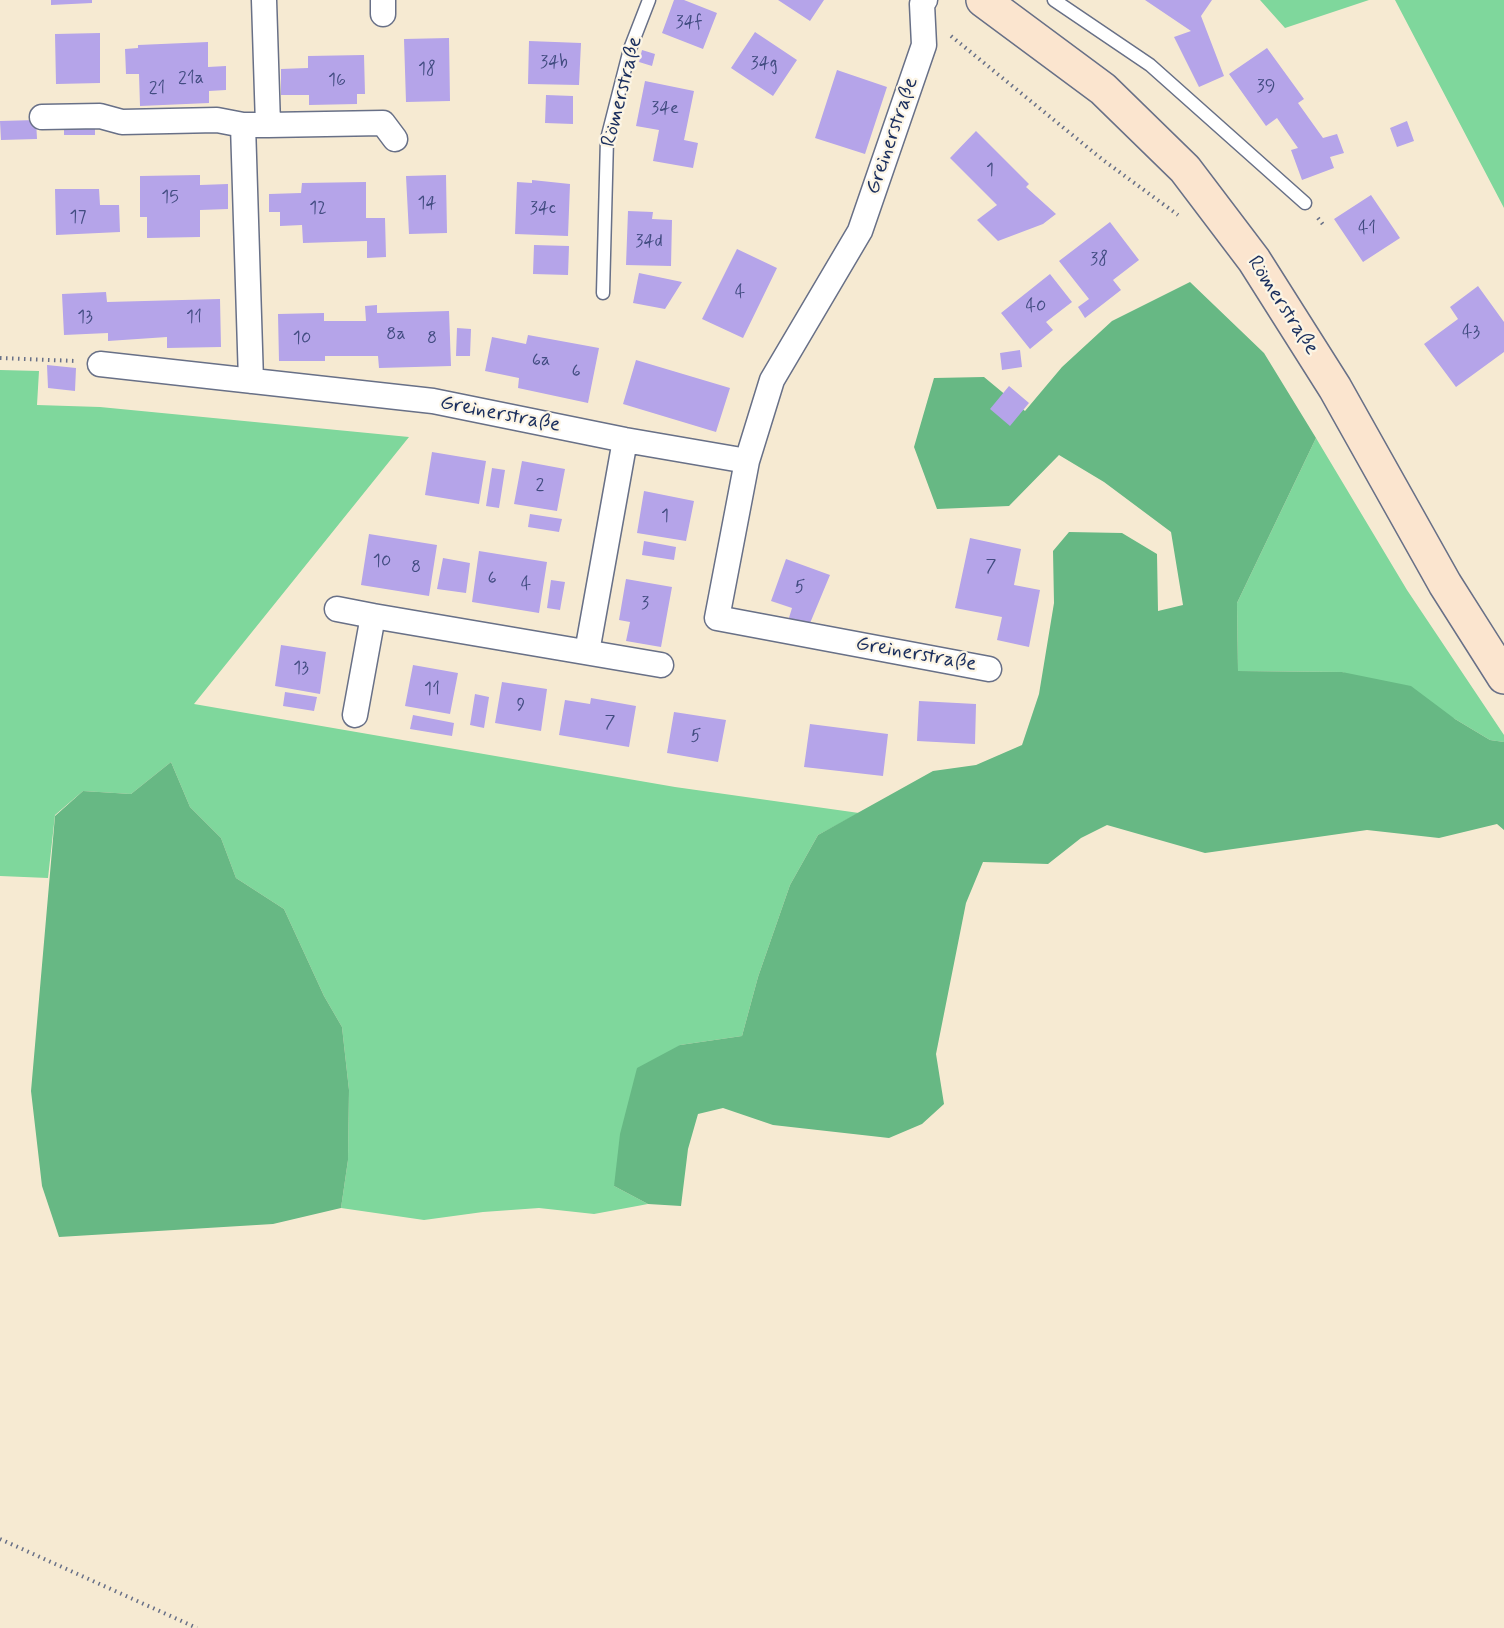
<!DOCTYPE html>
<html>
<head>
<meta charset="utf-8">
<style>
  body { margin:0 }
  canvas { display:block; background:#f6ead2 }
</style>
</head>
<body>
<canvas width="1504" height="1628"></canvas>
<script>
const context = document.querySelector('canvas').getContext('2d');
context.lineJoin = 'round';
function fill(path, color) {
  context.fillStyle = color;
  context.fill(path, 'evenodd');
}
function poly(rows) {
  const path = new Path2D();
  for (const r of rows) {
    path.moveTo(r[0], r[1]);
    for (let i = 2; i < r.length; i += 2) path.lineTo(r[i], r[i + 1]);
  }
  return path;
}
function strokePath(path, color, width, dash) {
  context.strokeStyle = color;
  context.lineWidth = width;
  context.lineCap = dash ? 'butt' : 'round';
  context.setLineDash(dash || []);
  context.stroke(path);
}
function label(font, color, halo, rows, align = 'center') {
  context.font = font + ' Mynerve,sans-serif';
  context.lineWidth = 4.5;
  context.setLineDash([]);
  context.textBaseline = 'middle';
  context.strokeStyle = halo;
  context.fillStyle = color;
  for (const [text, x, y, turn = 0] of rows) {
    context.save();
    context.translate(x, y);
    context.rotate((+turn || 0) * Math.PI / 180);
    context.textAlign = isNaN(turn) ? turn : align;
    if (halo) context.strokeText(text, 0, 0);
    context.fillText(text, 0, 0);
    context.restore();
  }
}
const green = poly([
  [1260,0,1369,0,1285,28],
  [1395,0,1504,0,1504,208],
  [0,370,39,371,37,405,100,407,409,437,194,704,675,787,859,813,818,835,790,885,758,977,742,1036,680,1045,614,1186,648,1204,594,1214,539,1208,483,1212,424,1220,341,1208,348,1160,349,1090,342,1027,324,996,284,909,236,878,221,838,190,807,171,762,131,794,83,791,55,815,48,878,0,876],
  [1316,438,1407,590,1504,735,1504,742,1490,740,1455,719,1342,672,1238,671,1237,603]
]);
const forest = poly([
  [1190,282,1264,353,1316,438,1237,603,1238,671,1342,672,1411,686,1455,719,1490,740,1504,742,1504,830,1497,824,1439,838,1367,830,1205,853,1107,825,1081,838,1048,864,983,862,966,903,936,1054,944,1104,922,1124,889,1138,773,1125,723,1108,698,1114,688,1149,681,1206,648,1204,614,1186,620,1134,637,1068,680,1045,742,1036,758,977,790,885,818,835,933,771,976,765,1022,745,1039,694,1054,603,1053,551,1069,532,1122,533,1157,554,1158,611,1183,605,1171,532,1104,482,1059,455,1009,506,937,509,914,447,934,378,984,377,1025,411,1062,367,1112,321],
  [171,762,190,807,221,838,236,878,284,909,324,996,342,1027,349,1090,348,1160,341,1208,273,1224,59,1237,42,1186,31,1091,55,816,83,791,131,794]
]);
const building = poly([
  [51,0,92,0,92,3,51,5],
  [674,0,684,0,717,13,703,49,662,33],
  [778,0,824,0,810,21],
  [1145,0,1212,0,1201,16,1224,76,1199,87,1174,37,1191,31],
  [755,32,797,60,773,96,731,68],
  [100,33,100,83,56,84,55,34],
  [449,38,450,101,406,102,404,39],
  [529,41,581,43,579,85,528,84],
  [208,42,208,67,226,66,226,90,209,91,209,103,140,106,139,74,126,74,125,49,138,48,138,45],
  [1267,48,1304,99,1298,103,1323,138,1337,134,1344,153,1330,157,1334,168,1302,180,1291,150,1298,148,1277,118,1266,126,1229,74],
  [642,50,655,54,652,66,639,62],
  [364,55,365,94,357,94,357,104,309,105,309,95,281,95,281,69,308,68,308,56],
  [837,70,887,87,865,154,815,138],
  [645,81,694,91,684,140,698,143,693,168,653,161,659,130,636,126],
  [546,95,573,96,573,124,545,123],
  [36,120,37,139,1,140,0,121],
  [95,120,95,135,64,135,64,121],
  [1407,121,1414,141,1397,147,1390,128],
  [976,131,1029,184,1026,187,1056,214,1043,224,998,241,977,220,997,205,950,158],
  [200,175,200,185,228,184,228,209,200,210,200,237,147,238,147,217,140,217,140,176],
  [446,175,447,233,409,234,406,176],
  [532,180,570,184,568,236,515,234,517,182,532,183],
  [366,182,366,218,385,218,386,257,367,258,367,241,303,243,302,225,280,226,280,212,269,212,269,194,301,193,302,183],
  [55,189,99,189,100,205,119,205,120,232,56,235],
  [1371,195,1400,238,1363,262,1334,219],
  [628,211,653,212,652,219,672,220,671,266,626,265],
  [1110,222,1139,260,1113,280,1121,290,1085,318,1078,307,1089,299,1059,261],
  [534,245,569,246,568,275,533,274],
  [737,249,777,268,743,338,702,319],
  [639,273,682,282,665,309,633,303],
  [1050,274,1072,302,1046,322,1053,330,1030,349,1001,313],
  [1478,286,1504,322,1504,352,1456,387,1424,344,1458,319,1450,307],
  [106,292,107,302,220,299,221,347,167,348,167,337,108,341,108,333,64,335,62,294],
  [377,305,377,313,449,311,451,366,379,368,378,356,325,356,325,361,279,361,278,314,324,313,324,321,366,321,365,306],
  [457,328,471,329,470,356,456,356],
  [528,335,599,348,588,403,518,388,519,378,485,371,492,337,526,344],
  [1020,350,1022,367,1002,370,1000,353],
  [636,360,730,388,716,432,623,404],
  [47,365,76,368,75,391,48,388],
  [1009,386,1029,403,1010,426,990,409],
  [432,452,486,461,479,504,425,495],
  [522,461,565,469,557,511,514,504],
  [492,468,505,470,499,508,486,506],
  [644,491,694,501,686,541,637,533],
  [530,514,562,519,559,532,528,527],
  [369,534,437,545,429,596,361,585],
  [970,538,1021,549,1014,585,1040,590,1029,647,997,640,1002,617,955,608],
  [644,541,676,547,674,560,642,555],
  [479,551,547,562,539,613,472,602],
  [443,558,470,563,466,593,437,589],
  [786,559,830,575,808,628,788,621,792,608,771,601],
  [626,579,672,587,661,647,626,641,630,622,619,620],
  [551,580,565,582,560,610,547,608],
  [281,645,326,652,320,694,275,686],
  [413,665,458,673,450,714,405,706],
  [502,682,547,689,541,731,495,723],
  [285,692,317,697,314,711,283,706],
  [475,694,489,697,484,728,470,725],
  [591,698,636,706,629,747,559,735,565,700,590,704],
  [919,701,976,704,975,744,917,741],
  [674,712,726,720,718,762,667,753],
  [413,715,454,723,452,736,410,729],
  [810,724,888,734,883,776,804,767]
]);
const path = poly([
  [951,36,1103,160,1178,215],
  [1318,218,1325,227],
  [0,358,76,361],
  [0,1539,197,1628]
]);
const lane = poly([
  [1054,0,1150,65,1305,203],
  [603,293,607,139,630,49,649,0]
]);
const street = poly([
  [383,0,383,14],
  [925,0,922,4,924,45,860,231,772,380,747,461,717,618,989,669],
  [42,117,100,116,122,122,217,120,243,125],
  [268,125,383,123,395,139],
  [100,364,433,401,625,440,747,461],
  [251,381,243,125,268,125,264,0],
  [337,609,373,616],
  [587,652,625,440],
  [355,715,373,616,661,665]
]);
const secondary = poly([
  [983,0,1103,89,1185,169,1254,260,1335,388,1445,584,1504,677]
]);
const numberNames = [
  ["34f",689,23],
  ["34b",554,63],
  ["34g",764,64],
  ["18",427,70],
  ["21a",191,79],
  ["16",337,81],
  ["39",1266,87],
  ["21",157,89],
  ["34e",665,109],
  ["1",990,171],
  ["15",170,198],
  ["14",427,204],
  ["12",318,209],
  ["34c",543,209],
  ["17",78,218],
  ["41",1367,229],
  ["34d",649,242],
  ["38",1099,260],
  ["4",740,293],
  ["40",1036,307],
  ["13",85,318],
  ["11",194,318],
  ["43",1471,333],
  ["8a",396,335],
  ["10",302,339],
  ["8",432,339],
  ["6a",541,361],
  ["6",576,372],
  ["2",540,486],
  ["1",665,517],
  ["10",382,562],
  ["7",991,567],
  ["8",416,568],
  ["6",492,579],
  ["4",526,585],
  ["5",800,588],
  ["3",645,604],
  ["13",301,669],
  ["11",432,690],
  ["9",521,706],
  ["7",610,723],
  ["5",696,737]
];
const streetNames = [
  ["Römerstraße",623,92,-76],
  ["Greinerstraße",893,136,-71],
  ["Römerstraße",1282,306,57],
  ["Greinerstraße",500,415,11],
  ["Greinerstraße",916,655,10]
];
fill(green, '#7fd79c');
fill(forest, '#67b884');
fill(building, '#b5a4e9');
strokePath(lane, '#687087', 15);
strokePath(street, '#687087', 27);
strokePath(secondary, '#687087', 36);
strokePath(path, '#687087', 4, [1.5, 4.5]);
strokePath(lane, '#fff', 12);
strokePath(street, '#fff', 24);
strokePath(secondary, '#fbe5cf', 33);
label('18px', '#424c81', null, numberNames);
label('21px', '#1b2f5e', '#fcf5e5', streetNames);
</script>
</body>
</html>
